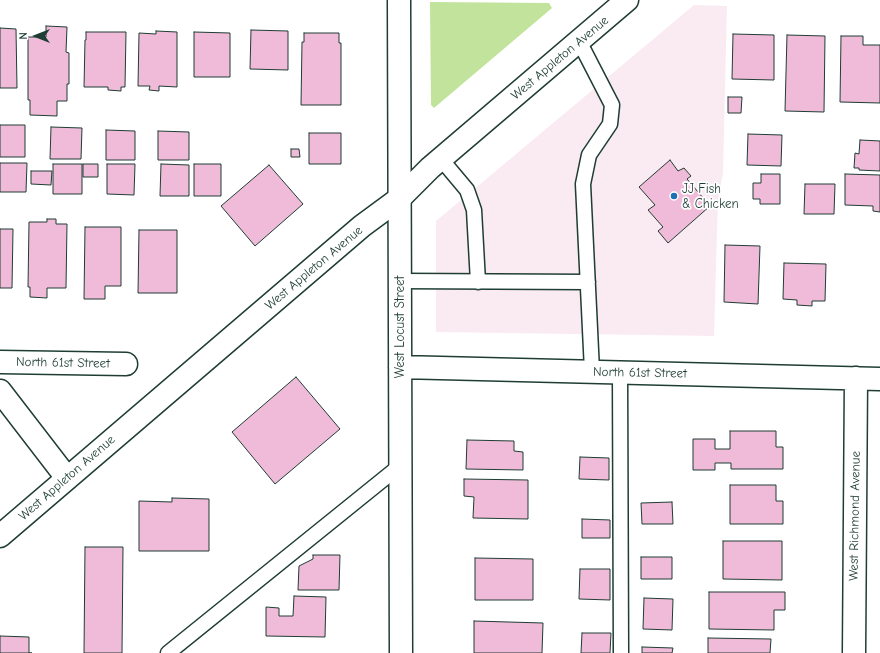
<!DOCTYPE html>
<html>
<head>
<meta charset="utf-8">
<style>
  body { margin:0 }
  #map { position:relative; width:880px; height:653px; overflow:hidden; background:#fff; font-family:"Comic Neue",sans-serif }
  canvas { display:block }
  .north { position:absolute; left:16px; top:16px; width:40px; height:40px; -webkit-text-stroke:3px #fff; paint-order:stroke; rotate:270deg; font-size:11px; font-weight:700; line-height:16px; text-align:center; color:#1f3d34 }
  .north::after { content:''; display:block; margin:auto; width:14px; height:18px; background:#1f3d34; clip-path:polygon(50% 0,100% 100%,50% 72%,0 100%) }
</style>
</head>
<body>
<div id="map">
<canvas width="880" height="653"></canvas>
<div class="north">N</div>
</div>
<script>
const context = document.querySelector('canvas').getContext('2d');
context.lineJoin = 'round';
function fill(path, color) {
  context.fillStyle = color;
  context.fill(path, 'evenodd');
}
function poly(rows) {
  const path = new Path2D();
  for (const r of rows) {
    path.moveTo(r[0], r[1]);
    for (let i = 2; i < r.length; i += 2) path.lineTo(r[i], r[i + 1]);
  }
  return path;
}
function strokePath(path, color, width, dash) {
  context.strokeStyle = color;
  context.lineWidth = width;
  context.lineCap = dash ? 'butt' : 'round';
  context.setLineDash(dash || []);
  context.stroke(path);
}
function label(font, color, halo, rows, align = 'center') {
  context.font = font + ' "Comic Neue",sans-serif';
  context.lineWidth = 3.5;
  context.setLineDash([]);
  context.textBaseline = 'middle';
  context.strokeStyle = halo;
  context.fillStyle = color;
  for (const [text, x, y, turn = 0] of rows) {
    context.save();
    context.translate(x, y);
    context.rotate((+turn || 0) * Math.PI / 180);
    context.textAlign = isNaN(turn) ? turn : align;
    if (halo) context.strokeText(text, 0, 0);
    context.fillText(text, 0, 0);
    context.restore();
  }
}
const built = poly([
  [694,5,727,6,723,173,718,200,714,336,436,332,436,221]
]);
const green = poly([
  [430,2,549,3,552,8,434,108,431,105]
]);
const building = poly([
  [46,26,67,27,66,52,69,53,69,84,67,84,67,101,57,101,57,116,30,115,30,100,28,100,28,37,46,37,46,26],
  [0,28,16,29,17,88,0,88,0,28],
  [251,30,288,31,288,70,250,69,251,30],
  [156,31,177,32,177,87,159,86,159,91,149,90,150,86,138,86,139,33,156,34,156,31],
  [86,32,126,32,125,87,121,87,121,91,108,90,108,87,84,87,85,40,86,40,86,32],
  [194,32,230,33,230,77,194,77,194,32],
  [304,33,339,33,339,43,341,43,341,105,301,105,302,42,304,42,304,33],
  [733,34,774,35,774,80,732,79,733,34],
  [787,35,825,36,824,112,785,111,787,35],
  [841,36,863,36,863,45,880,45,880,103,840,102,841,36],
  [728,97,742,97,741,113,728,113,728,97],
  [0,125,25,125,25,157,0,157,0,125],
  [51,127,82,128,81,159,50,159,51,127],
  [106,130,135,131,135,160,106,160,106,130],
  [158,131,189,132,189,160,158,160,158,131],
  [309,133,341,133,341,164,309,164,309,133],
  [748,134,782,135,781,166,747,165,748,134],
  [860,140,880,141,880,171,859,170,859,168,854,168,855,153,859,154,860,140],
  [291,149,299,149,300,157,291,157,291,149],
  [670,160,678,171,684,168,691,176,687,179,710,206,668,243,658,231,663,227,648,210,655,205,639,187,670,160],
  [0,163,27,163,26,192,0,192,0,163],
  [53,164,82,164,82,194,53,194,53,164],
  [83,164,98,164,98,177,83,177,83,164],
  [107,164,135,164,134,195,107,194,107,164],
  [161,164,189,165,189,196,160,196,161,164],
  [194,164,221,164,221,196,194,196,194,164],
  [269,165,303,204,255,246,221,206,269,165],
  [31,171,52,171,51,185,31,184,31,171],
  [761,174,780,174,780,204,760,204,760,199,753,199,753,183,761,183,761,174],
  [845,174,880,175,880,212,873,211,873,206,845,205,845,174],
  [805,184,835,184,834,214,804,214,805,184],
  [47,219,56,219,56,224,67,224,66,288,47,288,47,298,30,297,30,287,28,287,29,222,47,222,47,219],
  [85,227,121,227,121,286,105,286,105,299,84,299,85,227],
  [0,229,13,229,12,288,0,288,0,229],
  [139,230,177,230,177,293,138,293,139,230],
  [725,245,760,246,758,304,724,302,725,245],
  [784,263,826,264,825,301,812,301,812,306,797,305,797,300,783,299,784,263],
  [296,377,340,429,275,484,232,432,296,377],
  [730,431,776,431,776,447,783,447,783,469,731,469,731,463,715,463,715,470,693,470,693,439,715,439,715,449,730,449,730,431],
  [467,440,514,441,514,451,523,452,523,470,466,469,467,440],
  [580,457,609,458,609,480,579,479,580,457],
  [464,479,528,480,528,519,473,518,474,497,464,496,464,479],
  [730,485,776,485,776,501,783,501,783,524,730,524,730,485],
  [172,498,209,499,209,551,139,551,139,501,172,502,172,498],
  [672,502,673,524,642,524,641,503,672,502],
  [582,519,610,520,610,538,582,538,582,519],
  [723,541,782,541,782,580,723,579,723,541],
  [85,547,123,547,122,653,84,653,85,547],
  [313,555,340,555,339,590,298,590,299,566,313,559,313,555],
  [641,557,672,557,672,579,641,579,641,557],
  [475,558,533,559,533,600,475,600,475,558],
  [580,569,610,569,610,600,579,599,580,569],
  [709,592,785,592,785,610,774,610,774,630,709,629,709,592],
  [294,596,326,597,325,637,266,636,266,607,279,608,279,616,293,616,294,596],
  [644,598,673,599,672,630,643,629,644,598],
  [474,621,543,623,542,653,474,653,474,621],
  [582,633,611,633,610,653,581,653,582,633],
  [0,636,29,637,29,653,32,653,0,653,0,636],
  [708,638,771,639,770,653,708,653,708,638],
  [642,647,673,648,672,653,642,653,642,647]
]);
const service = poly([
  [579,41,612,105,610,124,589,155,583,184,592,371],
  [441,159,467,190,474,210,478,282],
  [400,281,588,282],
  [620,372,621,653],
  [168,653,401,465]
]);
const minor = poly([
  [399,0,401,653],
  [0,362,126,364],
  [400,367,880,379],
  [0,391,67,478],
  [854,653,856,378]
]);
const primary = poly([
  [0,536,362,226,400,198,430,168,627,0]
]);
const markers = [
  [674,196,4,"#1f6fb2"]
];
const streetNames = [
  ["West Appleton Avenue",560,58,-40],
  ["West Appleton Avenue",314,268,-40],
  ["West Locust Street",400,327,-90],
  ["North 61st Street",63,363,1],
  ["North 61st Street",640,373,1],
  ["West Appleton Avenue",67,478,-41],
  ["West Richmond Avenue",855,516,-89]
];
const poiNames = [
  ["JJ Fish",682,189],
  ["& Chicken",682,204]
];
fill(built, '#faebf3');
fill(green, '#c1e39c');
fill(building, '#f0bbd8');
strokePath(building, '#1f3d34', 1);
strokePath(service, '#1f3d34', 17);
strokePath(minor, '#1f3d34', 25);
strokePath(primary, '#1f3d34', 25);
strokePath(service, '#fff', 14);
strokePath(minor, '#fff', 22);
strokePath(primary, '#fff', 22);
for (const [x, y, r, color] of markers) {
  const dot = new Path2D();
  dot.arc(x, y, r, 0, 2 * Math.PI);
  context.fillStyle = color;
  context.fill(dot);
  strokePath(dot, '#fff', 1.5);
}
label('13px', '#1f3d34', '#fff', streetNames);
label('13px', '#1f3d34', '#fff', poiNames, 'left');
</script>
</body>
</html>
